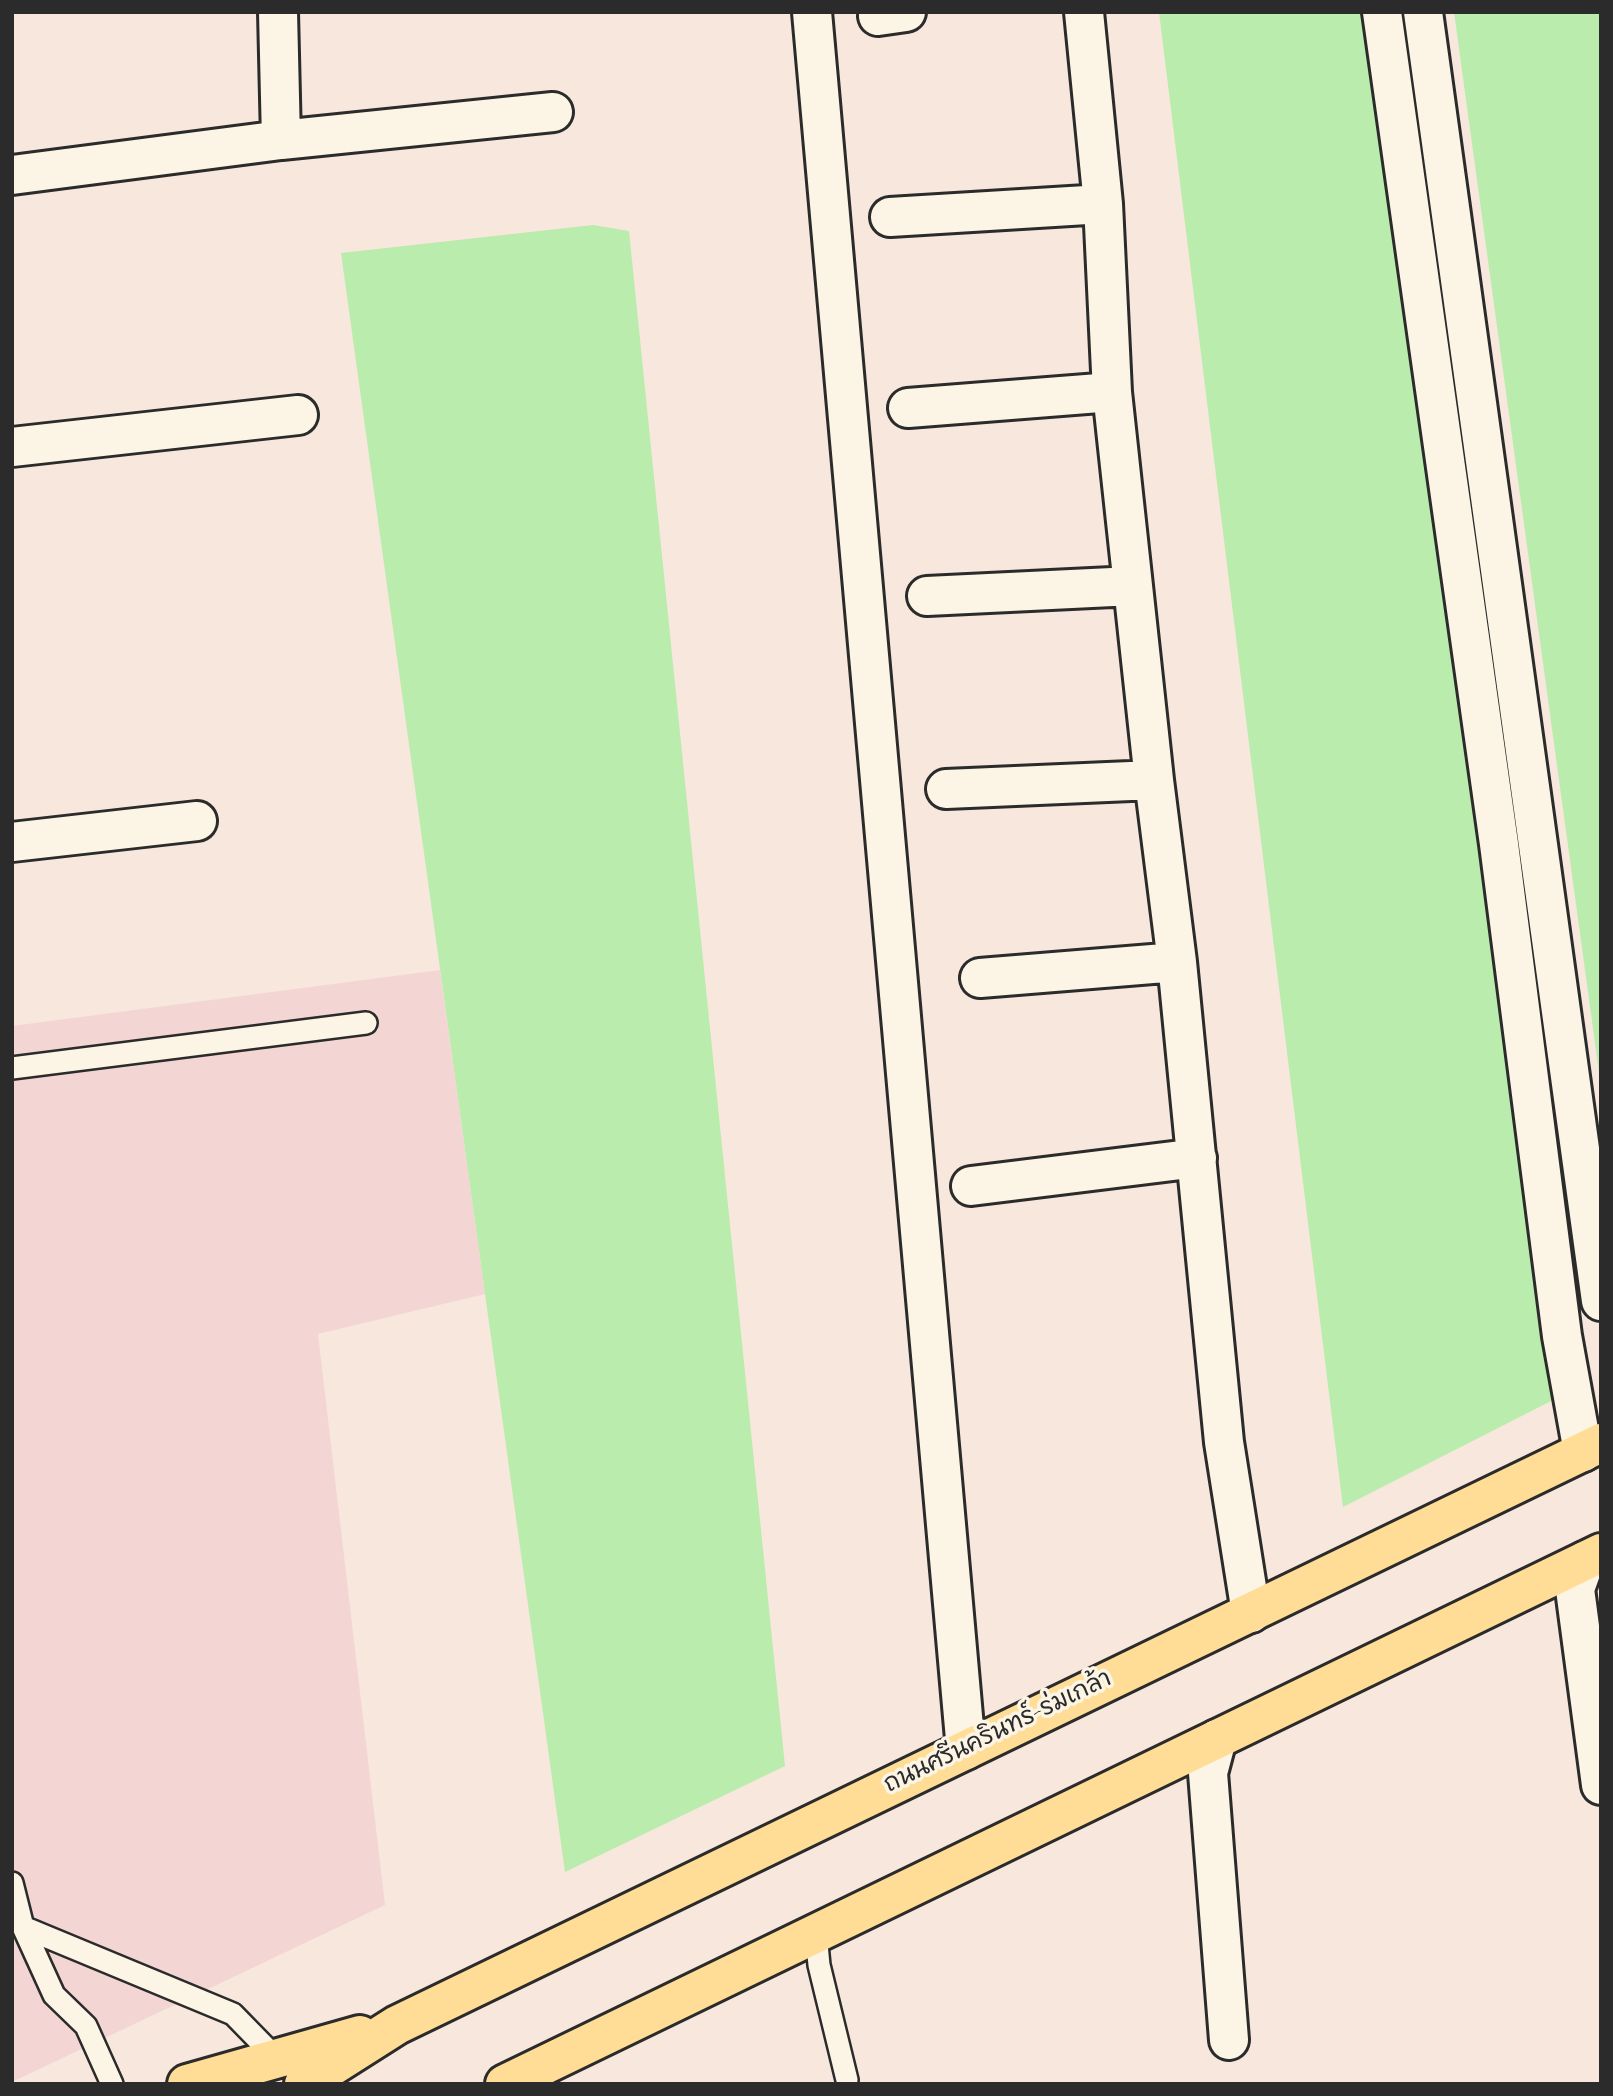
<!DOCTYPE html>
<html>
<head>
<meta charset="utf-8">
<style>
  body { margin:0 }
  #map { position:relative; width:1613px; height:2096px; overflow:hidden; background:#f8e7dd; font-family:"Indie Flower",sans-serif }
  canvas { display:block }
  .frame { position:absolute; inset:0; border:14px solid #2b2b2b; pointer-events:none }
</style>
</head>
<body>
<div id="map">
<canvas width="1613" height="2096"></canvas>
<div class="frame"></div>
</div>
<script>
const context = document.querySelector('canvas').getContext('2d');
context.lineJoin = 'round';
function fill(path, color) {
  context.fillStyle = color;
  context.fill(path, 'evenodd');
}
function poly(rows) {
  const path = new Path2D();
  for (const r of rows) {
    path.moveTo(r[0], r[1]);
    for (let i = 2; i < r.length; i += 2) path.lineTo(r[i], r[i + 1]);
  }
  return path;
}
function strokePath(path, color, width, dash) {
  context.strokeStyle = color;
  context.lineWidth = width;
  context.lineCap = dash ? 'butt' : 'round';
  context.setLineDash(dash || []);
  context.stroke(path);
}
function label(font, color, halo, rows, align = 'center') {
  context.font = font + ' "Indie Flower","Playpen Sans Thai",sans-serif';
  context.lineWidth = 7;
  context.setLineDash([]);
  context.textBaseline = 'middle';
  context.strokeStyle = halo;
  context.fillStyle = color;
  for (const [text, x, y, turn = 0] of rows) {
    context.save();
    context.translate(x, y);
    context.rotate((+turn || 0) * Math.PI / 180);
    context.textAlign = isNaN(turn) ? turn : align;
    if (halo) context.strokeText(text, 0, 0);
    context.fillText(text, 0, 0);
    context.restore();
  }
}
const built = poly([
  [440,970,485,1294,318,1334,385,1905,12,2082,12,1026]
]);
const green = poly([
  [1159,12,1372,12,1419,332,1553,1400,1343,1507],
  [1454,12,1601,12,1601,1087],
  [593,225,629,231,785,1766,565,1872,341,253]
]);
const service = poly([
  [12,1068,366,1023],
  [12,1883,23,1927,54,1995,86,2026,112,2084],
  [23,1927,233,2014,276,2058],
  [816,1934,819,1965,847,2080]
]);
const minor = poly([
  [278,12,281,140],
  [812,12,966,1750],
  [1084,12,1103,204,1112,392,1154,780,1177,962,1224,1442,1251,1613],
  [1382,12,1499,844,1562,1336,1583,1452],
  [1423,12,1601,1301],
  [878,16,906,12],
  [12,175,281,140,553,112],
  [890,217,1103,204],
  [908,408,1112,392],
  [12,447,298,415],
  [927,596,1133,586],
  [946,789,1154,780],
  [12,842,197,821],
  [980,978,1177,962],
  [971,1186,1197,1158],
  [1585,1561,1575,1589,1601,1785],
  [1217,1739,1208,1773,1229,2040]
]);
const primary = poly([
  [187,2084,360,2035],
  [304,2084,397,2025,1601,1443],
  [505,2084,1601,1553]
]);
const streetNames = [
  ["ถนนศรีนครินทร์-ร่มเกล้า",999,1734,-26]
];
fill(built, '#f3d6d4');
fill(green, '#baecad');
strokePath(service, '#2b2b2b', 26);
strokePath(minor, '#2b2b2b', 44);
strokePath(primary, '#2b2b2b', 44);
strokePath(service, '#fcf5e5', 21);
strokePath(minor, '#fcf5e5', 38);
strokePath(primary, '#ffdd96', 38);
label('24px', '#2b2b2b', '#fcf5e5', streetNames);
</script>
</body>
</html>
